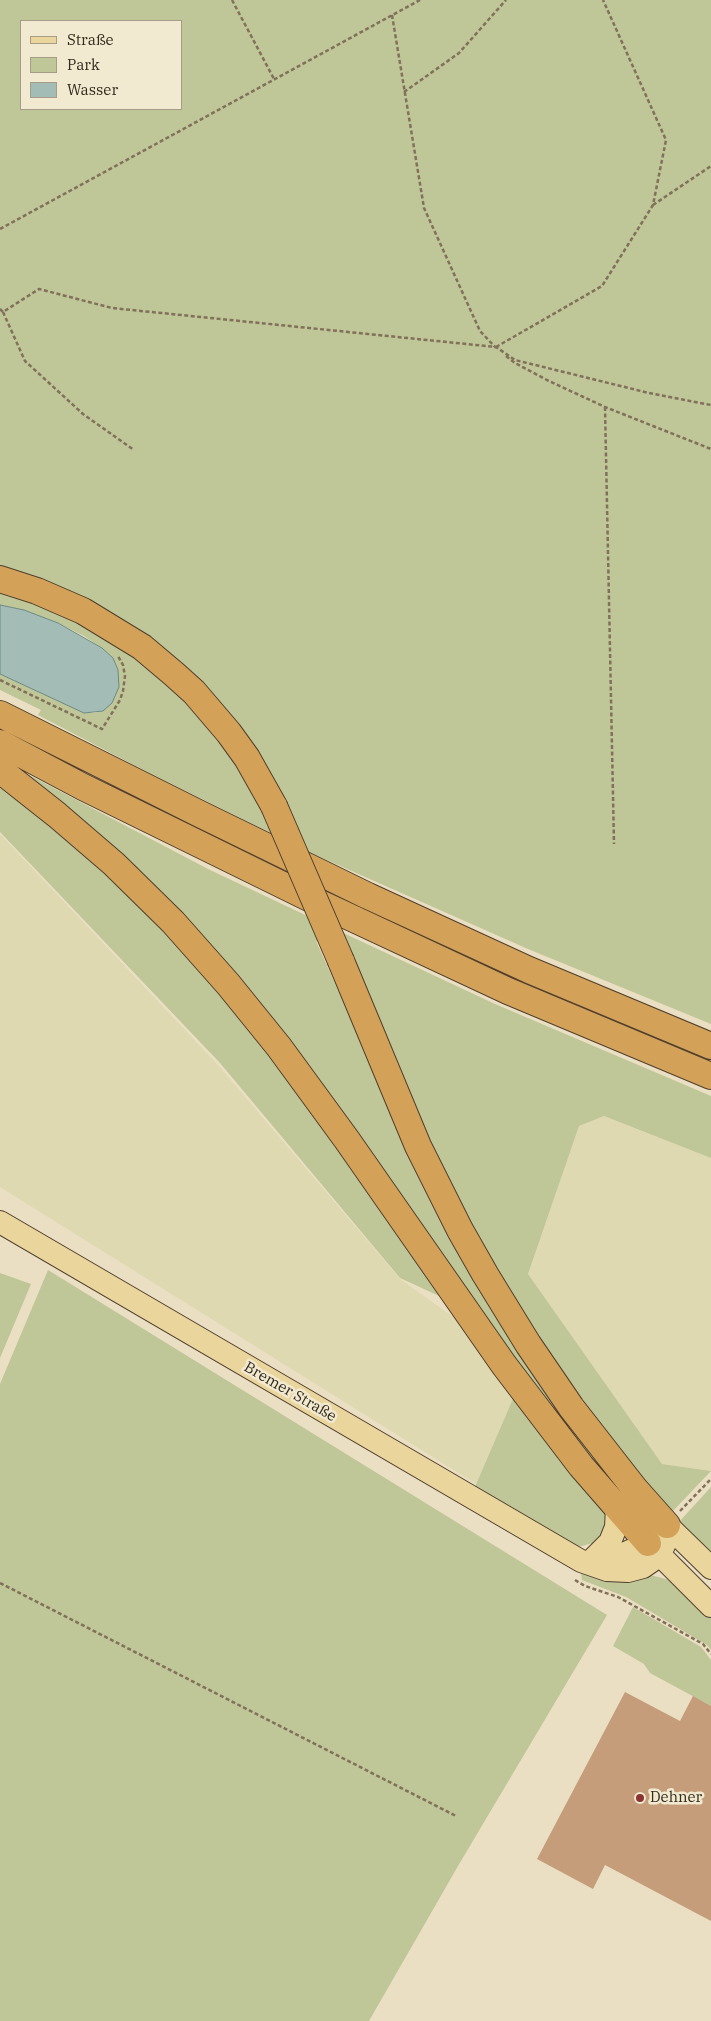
<!DOCTYPE html>
<html>
<head>
<meta charset="utf-8">
<style>
  body { margin:0 }
  #map { position:relative; width:711px; height:2021px; overflow:hidden; background:#eadfc2; font-family:"IBM Plex Serif",serif }
  canvas { display:block }
  .legend { position:absolute; left:20px; top:20px; width:162px; height:90px; box-sizing:border-box; background:#f2ead0; border:1px solid #a69d88; margin:0; padding:6px 9px; list-style:none; font-size:15px; color:#33291d }
  .legend li { display:flex; align-items:center; gap:10px; height:25px }
  .legend b { width:25px; border:1px solid #a69d88 }
</style>
</head>
<body>
<div id="map">
<canvas width="711" height="2021"></canvas>
<ul class="legend">
<li><b style="height:6px;background:#ead59c"></b>Straße</li>
<li><b style="height:14px;background:#bfc697"></b>Park</li>
<li><b style="height:14px;background:#a4bcb6"></b>Wasser</li>
</ul>
</div>
<script>
const context = document.querySelector('canvas').getContext('2d');
context.lineJoin = 'round';
function fill(path, color) {
  context.fillStyle = color;
  context.fill(path, 'evenodd');
}
function poly(rows) {
  const path = new Path2D();
  for (const r of rows) {
    path.moveTo(r[0], r[1]);
    for (let i = 2; i < r.length; i += 2) path.lineTo(r[i], r[i + 1]);
  }
  return path;
}
function strokePath(path, color, width, dash) {
  context.strokeStyle = color;
  context.lineWidth = width;
  context.lineCap = dash ? 'butt' : 'round';
  context.setLineDash(dash || []);
  context.stroke(path);
}
function label(font, color, halo, rows, align = 'center') {
  context.font = font + ' "IBM Plex Serif",serif';
  context.lineWidth = 5;
  context.setLineDash([]);
  context.textBaseline = 'middle';
  context.strokeStyle = halo;
  context.fillStyle = color;
  for (const [text, x, y, turn = 0] of rows) {
    context.save();
    context.translate(x, y);
    context.rotate((+turn || 0) * Math.PI / 180);
    context.textAlign = isNaN(turn) ? turn : align;
    if (halo) context.strokeText(text, 0, 0);
    context.fillText(text, 0, 0);
    context.restore();
  }
}
const farmland = poly([
  [0,834,218,1065,400,1279,459,1321,515,1394,476,1484,0,1187],
  [604,1116,711,1158,711,1471,662,1464,528,1274,579,1126]
]);
const green = poly([
  [0,0,711,0,711,1024,528,949,320,857,149,773,38,715,41,710,0,690,0,674,84,713,94,713,103,711,118,670,113,658,102,648,84,636,58,623,24,610,0,605,0,590,73,616,213,697,0,568],
  [21,21,181,21,181,109,21,109],
  [29,775,208,869,337,930,495,1004,711,1096,711,1158,604,1116,579,1126,528,1274,662,1464,711,1471,671,1513,610,1440,517,1309,423,1135,347,951,316,941,401,1131,650,1523,569,1438,360,1142,25,779],
  [0,788,35,814,119,884,250,1024,450,1301,400,1278,220,1063,0,832],
  [48,1270,607,1615,458,1866,369,2021,0,2021,0,1384],
  [0,1273,31,1284,0,1358],
  [515,1394,608,1517,608,1528,597,1542,578,1547,474,1489],
  [711,1487,711,1555,679,1522],
  [581,1573,646,1574,666,1579,683,1590,711,1616,711,1650,707,1645,626,1597,582,1580],
  [633,1607,701,1647,711,1660,711,1706,650,1673,644,1664,613,1646]
]);
const water = poly([
  [0,605,24,610,58,623,102,648,113,658,118,670,119,687,112,703,103,711,84,713,0,674,0,605]
]);
const building = poly([
  [625,1692,680,1721,693,1696,711,1706,711,1921,605,1865,593,1889,537,1859]
]);
const path = poly([
  [232,0,274,79],
  [392,15,424,208,480,331,496,348],
  [404,92,459,53,506,0],
  [653,205,711,166],
  [0,229,420,0],
  [0,309,3,312,39,289,112,308,496,347,515,360,649,393,711,405],
  [3,312,25,361,83,414,134,450],
  [496,347,602,286,653,205,666,140,603,0],
  [506,356,515,363,547,380,605,407,711,449],
  [605,407,614,844],
  [0,680,102,729,120,700,123,691,125,676,123,665,118,656],
  [680,1511,711,1479],
  [575,1580,585,1586,618,1597,703,1644,711,1654],
  [0,1583,456,1816]
]);
const major = poly([
  [0,1222,581,1561,607,1570,628,1571,643,1567,659,1556,666,1541,667,1525],
  [667,1525,711,1568],
  [650,1545,711,1606],
  [592,1560,606,1559,623,1554,648,1543,660,1532],
  [592,1560,610,1542,616,1527,617,1507]
]);
const highway = poly([
  [0,579,37,591,83,611,142,647,174,674,194,692,229,733,247,758,274,806],
  [0,714,198,813,368,896,529,970,711,1046],
  [0,743,83,787,309,898,508,991,711,1076],
  [0,770,57,815,114,864,173,922,228,984,279,1047,347,1140,504,1365,581,1466,648,1543],
  [341,961,418,1146,460,1230,485,1274,528,1344,571,1407,635,1489,667,1525]
]);
const highwayBridge = poly([
  [274,806,341,961]
]);
const markers = [
  [640,1798,5,"#8b3330"]
];
const streetNames = [
  ["Bremer Straße",290,1392,30]
];
const poiNames = [
  ["Dehner",650,1798]
];
fill(farmland, '#ded9b0');
fill(green, '#bfc697');
fill(water, '#a4bcb6');
strokePath(water, '#6c8983', 1);
fill(building, '#c59d7a');
strokePath(major, '#503f2f', 24);
strokePath(highway, '#503f2f', 28);
strokePath(path, '#82715a', 2.5, [4, 2.5]);
strokePath(major, '#ead59c', 22);
strokePath(highway, '#d3a258', 26);
strokePath(highwayBridge, '#503f2f', 28, []);
strokePath(highwayBridge, '#d3a258', 26);
for (const [x, y, r, color] of markers) {
  const dot = new Path2D();
  dot.arc(x, y, r, 0, 2 * Math.PI);
  context.fillStyle = color;
  context.fill(dot);
  strokePath(dot, '#f2ead0', 2);
}
label('15px', '#33291d', '#f2ead0', streetNames);
label('15px', '#33291d', '#f2ead0', poiNames, 'left');
</script>
</body>
</html>
